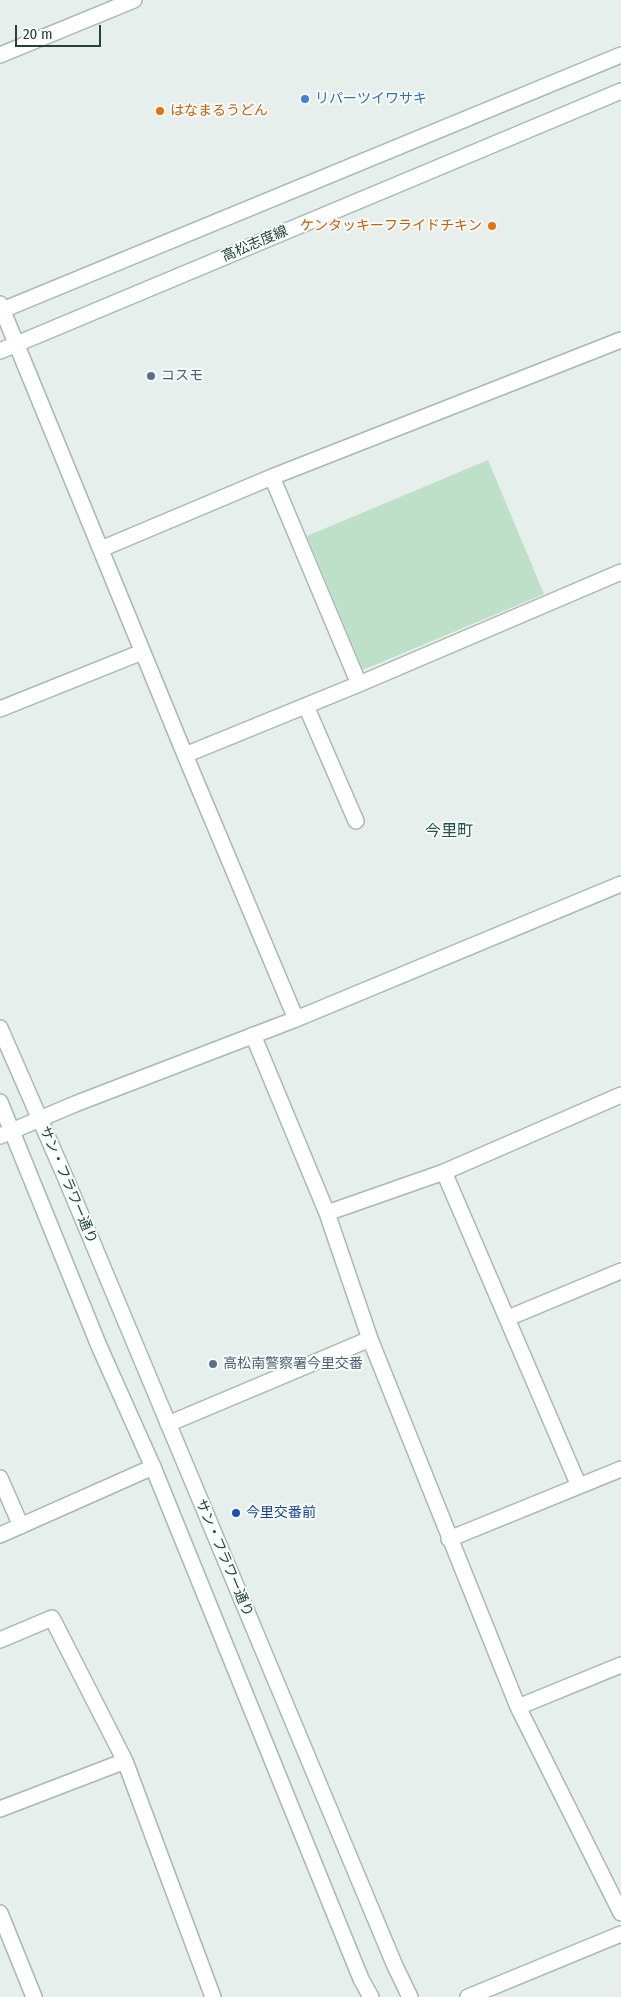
<!DOCTYPE html>
<html>
<head>
<meta charset="utf-8">
<style>
  body { margin:0 }
  #map { position:relative; width:621px; height:1997px; overflow:hidden; background:#e6efeb; font-family:"Fira Sans Condensed",sans-serif }
  canvas { display:block }
  .scale { position:absolute; left:15px; top:25px; width:86px; height:22px; box-sizing:border-box; border:2px solid #24423a; border-top:0; padding-left:6px; font-size:15px; line-height:18px; white-space:nowrap; color:#24423a; -webkit-text-stroke:4px #f7fbf9; paint-order:stroke }
</style>
</head>
<body>
<div id="map">
<canvas width="621" height="1997"></canvas>
<div class="scale">20 m</div>
</div>
<script>
const context = document.querySelector('canvas').getContext('2d');
context.lineJoin = 'round';
function fill(path, color) {
  context.fillStyle = color;
  context.fill(path, 'evenodd');
}
function poly(rows) {
  const path = new Path2D();
  for (const r of rows) {
    path.moveTo(r[0], r[1]);
    for (let i = 2; i < r.length; i += 2) path.lineTo(r[i], r[i + 1]);
  }
  return path;
}
function strokePath(path, color, width, dash) {
  context.strokeStyle = color;
  context.lineWidth = width;
  context.lineCap = dash ? 'butt' : 'round';
  context.setLineDash(dash || []);
  context.stroke(path);
}
function label(font, color, halo, rows, align = 'center') {
  context.font = font + ' "Fira Sans Condensed","Noto Sans JP",sans-serif';
  context.lineWidth = 4;
  context.setLineDash([]);
  context.textBaseline = 'middle';
  context.strokeStyle = halo;
  context.fillStyle = color;
  for (const [text, x, y, turn = 0] of rows) {
    context.save();
    context.translate(x, y);
    context.rotate((+turn || 0) * Math.PI / 180);
    context.textAlign = isNaN(turn) ? turn : align;
    if (halo) context.strokeText(text, 0, 0);
    context.fillText(text, 0, 0);
    context.restore();
  }
}
const green = poly([
  [488,460,544,594,363,670,307,536]
]);
const street = poly([
  [0,55,134,0],
  [0,304,185,755,296,1019],
  [272,477,359,684],
  [101,549,272,477,621,340],
  [306,706,356,821],
  [0,709,142,652],
  [185,755,359,684,621,572],
  [253,1035,327,1213,370,1339,518,1707,621,1913],
  [444,1172,579,1486],
  [327,1213,444,1172,621,1095],
  [508,1318,621,1271],
  [168,1424,370,1339],
  [0,1478,21,1526],
  [0,1535,153,1467],
  [449,1539,621,1469],
  [0,1640,52,1618,125,1761,213,1997],
  [518,1707,621,1665],
  [0,1809,125,1761],
  [0,1913,34,1997]
]);
const secondary = poly([
  [0,311,621,55],
  [0,351,621,91],
  [0,1028,66,1179,395,1966,410,1997],
  [0,1102,99,1346,153,1467,361,1979,371,1997],
  [0,1136,75,1104,296,1019,621,884],
  [468,1997,621,1934]
]);
const markers = [
  [305,99,5,"#3f7fe0"],
  [160,111,5,"#e8710a"],
  [492,226,5,"#e8710a"],
  [151,376,5,"#5c6f8a"],
  [213,1364,5,"#5c6f8a"],
  [236,1513,5,"#1a4fb4"]
];
const shopNames = [
  ["リパーツイワサキ",315,99]
];
const foodNames = [
  ["はなまるうどん",170,111],
  ["ケンタッキーフライドチキン",482,226,"right"]
];
const streetNames = [
  ["高松志度線",255,244,-23],
  ["サン・フラワー通り",68,1185,67],
  ["サン・フラワー通り",224,1558,67]
];
const serviceNames = [
  ["コスモ",161,376],
  ["高松南警察署今里交番",223,1364]
];
const transitNames = [
  ["今里交番前",246,1513]
];
const quarterNames = [
  ["今里町",449,832]
];
fill(green, '#bfe0c8');
strokePath(street, '#a8b8b2', 18);
strokePath(secondary, '#a4bbb3', 18);
strokePath(street, '#fff', 15);
strokePath(secondary, '#fff', 15);
for (const [x, y, r, color] of markers) {
  const dot = new Path2D();
  dot.arc(x, y, r, 0, 2 * Math.PI);
  context.fillStyle = color;
  context.fill(dot);
  strokePath(dot, '#f7fbf9', 2);
}
label('14px', '#366cbe', '#f7fbf9', shopNames, 'left');
label('14px', '#c56008', '#f7fbf9', foodNames, 'left');
label('14px', '#24423a', '#f7fbf9', streetNames);
label('14px', '#4e5e75', '#f7fbf9', serviceNames, 'left');
label('14px', '#164399', '#f7fbf9', transitNames, 'left');
label('16px', '#1f5548', '#f7fbf9', quarterNames);
</script>
</body>
</html>
